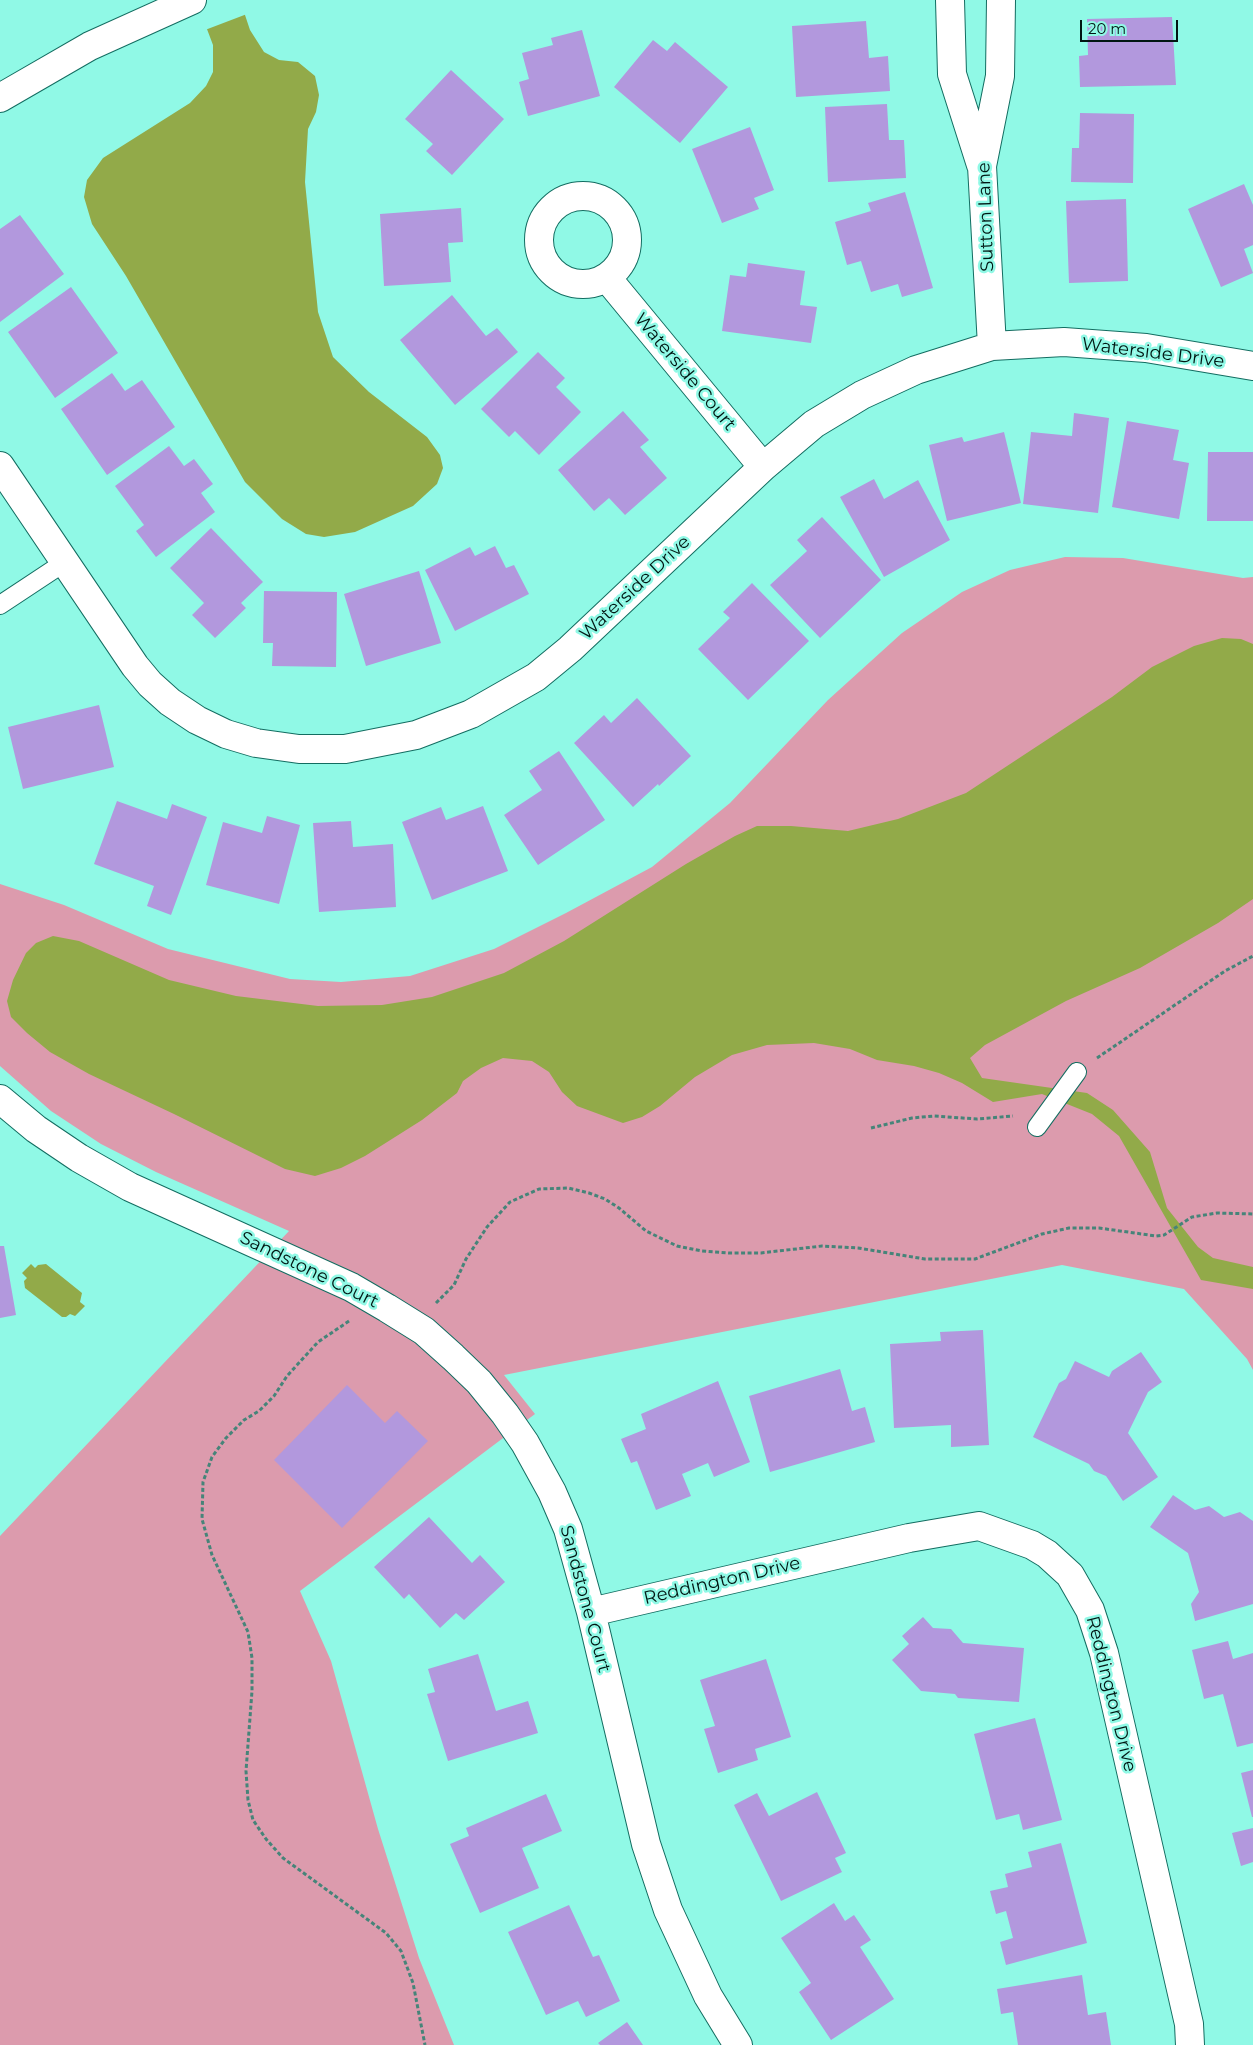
<!DOCTYPE html>
<html>
<head>
<meta charset="utf-8">
<style>
  body { margin:0 }
  #map { position:relative; width:1253px; height:2045px; overflow:hidden; background:#90f9e6; font-family:Montserrat,sans-serif }
  canvas { display:block }
  .scale { position:absolute; left:1080px; top:20px; width:98px; height:22px; box-sizing:border-box; border:2px solid #011612; border-top:0; padding-left:6px; font-size:15px; line-height:18px; white-space:nowrap; color:#011612; -webkit-text-stroke:4px #90f9e6; paint-order:stroke }
</style>
</head>
<body>
<div id="map">
<canvas width="1253" height="2045"></canvas>
<div class="scale">20 m</div>
</div>
<script>
const context = document.querySelector('canvas').getContext('2d');
context.lineJoin = 'round';
function fill(path, color) {
  context.fillStyle = color;
  context.fill(path, 'evenodd');
}
function poly(rows) {
  const path = new Path2D();
  for (const r of rows) {
    if (r.length === 3) {
      path.moveTo(r[0] + r[2], r[1]);
      path.arc(r[0], r[1], r[2], 0, 2 * Math.PI);
      continue;
    }
    path.moveTo(r[0], r[1]);
    for (let i = 2; i < r.length; i += 2) path.lineTo(r[i], r[i + 1]);
  }
  return path;
}
function strokePath(path, color, width, dash) {
  context.strokeStyle = color;
  context.lineWidth = width;
  context.lineCap = dash ? 'butt' : 'round';
  context.setLineDash(dash || []);
  context.stroke(path);
}
function label(font, color, halo, rows, align = 'center') {
  context.font = font + ' Montserrat,sans-serif';
  context.lineWidth = 5;
  context.setLineDash([]);
  context.textBaseline = 'middle';
  context.strokeStyle = halo;
  context.fillStyle = color;
  for (const [text, x, y, turn = 0] of rows) {
    context.save();
    context.translate(x, y);
    context.rotate((+turn || 0) * Math.PI / 180);
    context.textAlign = isNaN(turn) ? turn : align;
    if (halo) context.strokeText(text, 0, 0);
    context.fillText(text, 0, 0);
    context.restore();
  }
}
const green = poly([
  [1065,557,1123,558,1243,578,1253,577,1253,1370,1247,1359,1184,1289,1062,1265,504,1375,535,1414,300,1591,331,1661,378,1829,419,1958,454,2045,0,2045,0,1536,289,1231,156,1172,101,1144,51,1111,0,1066,0,884,64,905,168,949,290,979,341,982,410,976,494,949,566,913,652,867,730,803,828,700,902,633,962,592,1010,570]
]);
const water = poly([
  [196,0,240,0,250,30,264,52,279,60,298,62,315,76,319,95,316,112,308,129,305,182,318,312,333,357,369,392,427,437,440,455,443,468,437,484,413,506,355,532,324,537,306,534,282,519,245,482,126,276,92,224,84,197,87,180,103,158,190,103,206,86,213,72,213,45],
  [1222,638,1241,639,1253,644,1253,899,1218,923,1140,968,1066,1001,985,1045,970,1058,982,1078,1087,1093,1113,1110,1150,1152,1167,1208,1198,1247,1213,1258,1253,1267,1253,1289,1201,1280,1119,1136,1092,1114,1042,1094,993,1102,962,1083,939,1073,914,1066,877,1060,850,1049,814,1043,767,1045,732,1055,695,1077,660,1106,642,1117,623,1123,577,1106,562,1092,549,1072,532,1061,503,1058,481,1068,463,1081,457,1093,422,1120,365,1156,341,1168,315,1176,285,1169,174,1114,89,1074,50,1052,27,1033,11,1017,7,1001,13,980,26,953,36,943,53,936,79,941,169,980,236,996,318,1006,382,1005,432,997,504,973,564,941,686,864,735,836,757,826,791,826,848,831,898,819,966,793,1112,697,1152,667,1194,646],
  [31,1264,35,1268,38,1265,46,1264,82,1293,80,1302,85,1306,75,1316,70,1314,66,1317,62,1317,25,1288,24,1281,27,1278,22,1273]
]);
const pier = poly([
  [194,0,242,0,247,14,205,30]
]);
const building = poly([
  [1172,17,1176,85,1080,87,1079,56,1088,55,1087,19],
  [866,21,869,58,888,56,890,91,796,97,792,26],
  [582,30,600,96,528,116,519,82,529,79,522,53,553,45,551,38],
  [653,40,667,51,675,42,728,87,680,143,614,87],
  [451,70,504,119,452,175,426,151,433,144,405,119],
  [887,104,889,140,904,140,906,178,828,182,825,107],
  [1080,113,1134,114,1133,183,1071,182,1072,148,1079,148],
  [750,127,774,190,754,198,759,209,722,223,692,149],
  [1244,184,1253,205,1253,245,1244,249,1253,273,1221,287,1188,209],
  [905,192,933,288,902,297,898,284,871,292,861,261,847,265,835,222,871,211,868,203],
  [1126,199,1128,281,1069,283,1066,201],
  [461,208,463,242,448,243,451,282,384,286,380,214],
  [20,215,64,274,0,322,0,229],
  [748,263,805,271,800,305,817,307,811,343,722,331,730,275,746,277],
  [71,287,118,353,55,398,8,332],
  [452,295,486,336,497,328,518,352,455,405,400,340],
  [538,352,565,378,556,387,581,412,539,455,515,431,509,437,481,409],
  [112,373,125,391,142,380,175,427,107,475,61,409],
  [623,411,649,440,640,447,667,478,625,515,609,498,594,511,558,470],
  [1074,413,1109,418,1098,513,1023,504,1031,432,1072,436],
  [1127,421,1179,430,1173,460,1189,463,1179,519,1112,507],
  [1004,432,1021,503,947,521,929,445,962,437,964,442],
  [169,446,184,466,194,459,213,484,201,493,215,512,156,557,136,531,144,525,115,486],
  [1208,452,1253,452,1253,521,1207,521],
  [874,479,884,499,918,480,950,540,884,577,840,497],
  [822,517,881,580,820,638,770,585,807,551,797,540],
  [211,528,263,582,241,603,246,608,215,638,192,615,204,603,170,568],
  [495,546,506,568,514,565,529,594,455,631,425,570,470,547,475,556],
  [419,571,441,643,366,666,344,594],
  [752,583,809,641,748,700,698,649,730,618,723,612],
  [264,591,337,592,336,667,272,666,273,643,263,643],
  [637,698,691,756,659,786,658,784,633,807,574,743,604,715,611,723],
  [99,705,114,767,23,789,8,727],
  [559,751,605,820,538,865,504,815,542,790,529,771],
  [117,801,167,819,172,804,207,817,171,915,147,906,154,886,94,864],
  [483,806,508,871,432,900,402,822,441,807,446,820],
  [267,816,300,825,279,904,206,885,223,822,262,833],
  [351,821,353,847,393,844,396,907,319,912,313,823],
  [0,1246,4,1246,16,1315,0,1318],
  [983,1330,989,1445,951,1447,951,1425,894,1428,890,1344,941,1341,940,1332],
  [1141,1352,1162,1382,1148,1392,1128,1433,1158,1477,1123,1501,1106,1476,1094,1471,1089,1464,1033,1437,1059,1383,1066,1379,1075,1361,1109,1377,1112,1371],
  [840,1369,852,1411,865,1407,875,1442,770,1472,749,1396],
  [718,1381,750,1462,714,1477,708,1463,682,1474,691,1496,656,1510,637,1461,631,1463,621,1439,646,1429,641,1414],
  [347,1385,385,1423,397,1411,428,1441,342,1528,274,1460],
  [1173,1495,1195,1510,1209,1506,1224,1517,1240,1512,1253,1521,1253,1604,1195,1621,1191,1604,1199,1592,1188,1553,1150,1527],
  [429,1517,472,1563,480,1555,505,1582,464,1620,456,1613,440,1628,409,1594,404,1599,374,1567],
  [923,1617,933,1628,951,1629,963,1643,1024,1648,1019,1702,958,1698,955,1694,921,1691,892,1660,909,1644,902,1636],
  [1228,1641,1233,1659,1253,1653,1253,1743,1237,1747,1223,1694,1204,1699,1192,1650],
  [478,1654,496,1711,528,1701,538,1733,448,1761,427,1694,435,1692,428,1669],
  [766,1659,791,1737,755,1749,758,1760,718,1773,704,1729,715,1726,700,1680],
  [1035,1718,1062,1820,1023,1830,1019,1814,996,1820,974,1734],
  [1253,1770,1253,1817,1252,1817,1241,1773],
  [817,1792,846,1853,835,1858,842,1872,781,1901,734,1805,757,1793,769,1816],
  [546,1794,562,1831,522,1848,539,1888,480,1913,450,1844,469,1836,466,1828],
  [1253,1828,1253,1862,1241,1866,1232,1833],
  [1061,1843,1087,1943,1006,1965,1000,1942,1013,1938,1006,1911,996,1914,990,1891,1008,1887,1005,1874,1032,1867,1028,1852],
  [834,1903,845,1921,854,1915,871,1940,860,1947,894,1999,831,2040,799,1992,811,1983,781,1938],
  [569,1905,593,1957,599,1955,620,2001,586,2017,578,2001,546,2015,508,1932],
  [1082,1975,1088,2015,1106,2012,1111,2045,1018,2045,1013,2012,1001,2014,997,1989],
  [627,2022,643,2045,600,2045,598,2043]
]);
const path = poly([
  [1097,1058,1225,971,1253,956],
  [871,1128,912,1118,934,1116,977,1119,1013,1116],
  [436,1303,454,1285,466,1259,487,1227,510,1202,539,1189,568,1188,589,1193,605,1199,619,1208,646,1231,677,1246,702,1251,729,1253,761,1253,822,1246,858,1248,925,1259,975,1259,1042,1234,1069,1228,1099,1228,1156,1236,1164,1235,1192,1217,1217,1213,1253,1214],
  [349,1321,318,1342,287,1376,274,1396,259,1411,244,1420,226,1438,212,1457,203,1482,202,1519,212,1555,248,1632,252,1658,252,1691,246,1771,248,1800,253,1820,266,1839,283,1858,386,1933,401,1951,413,1983,425,2045]
]);
const lane = poly([
  [0,605,65,562],
  [1037,1127,1077,1072]
]);
const street = poly([
  [950,0,952,74,981,165],
  [0,98,90,46,192,0],
  [583,240,44],
  [607,278,763,467],
  [992,346,982,166,1000,76,1001,0],
  [0,466,135,666,150,684,170,702,197,720,226,734,256,743,299,749,345,749,416,735,471,714,536,677,570,649,763,467,814,424,862,395,916,370,992,346,1064,342,1146,348,1253,366],
  [0,1099,36,1129,79,1158,130,1187,351,1287,387,1308,424,1331,453,1357,479,1382,505,1414,525,1443,552,1492,568,1529,591,1612,646,1844,668,1910,708,1996,738,2045],
  [591,1612,909,1538,979,1526,1032,1545,1047,1554,1070,1575,1090,1610,1104,1653,1189,2024,1190,2045]
]);
const streetNames = [
  ["Sutton Lane",986,217,-92],
  ["Waterside Drive",1153,353,7],
  ["Waterside Court",685,372,50],
  ["Waterside Drive",635,588,-43],
  ["Sandstone Court",309,1270,26],
  ["Reddington Drive",722,1581,-13],
  ["Sandstone Court",585,1599,75],
  ["Reddington Drive",1111,1694,76]
];
fill(green, '#dc9bad');
fill(water, '#92aa49');
fill(pier, '#90f9e6');
fill(building, '#b298dd');
strokePath(lane, '#136d61', 20);
strokePath(street, '#136d61', 30);
strokePath(path, '#468479', 3, [4, 2.5]);
strokePath(lane, '#fff', 18);
strokePath(street, '#fff', 28);
label('18px', '#011612', '#90f9e6', streetNames);
</script>
</body>
</html>
